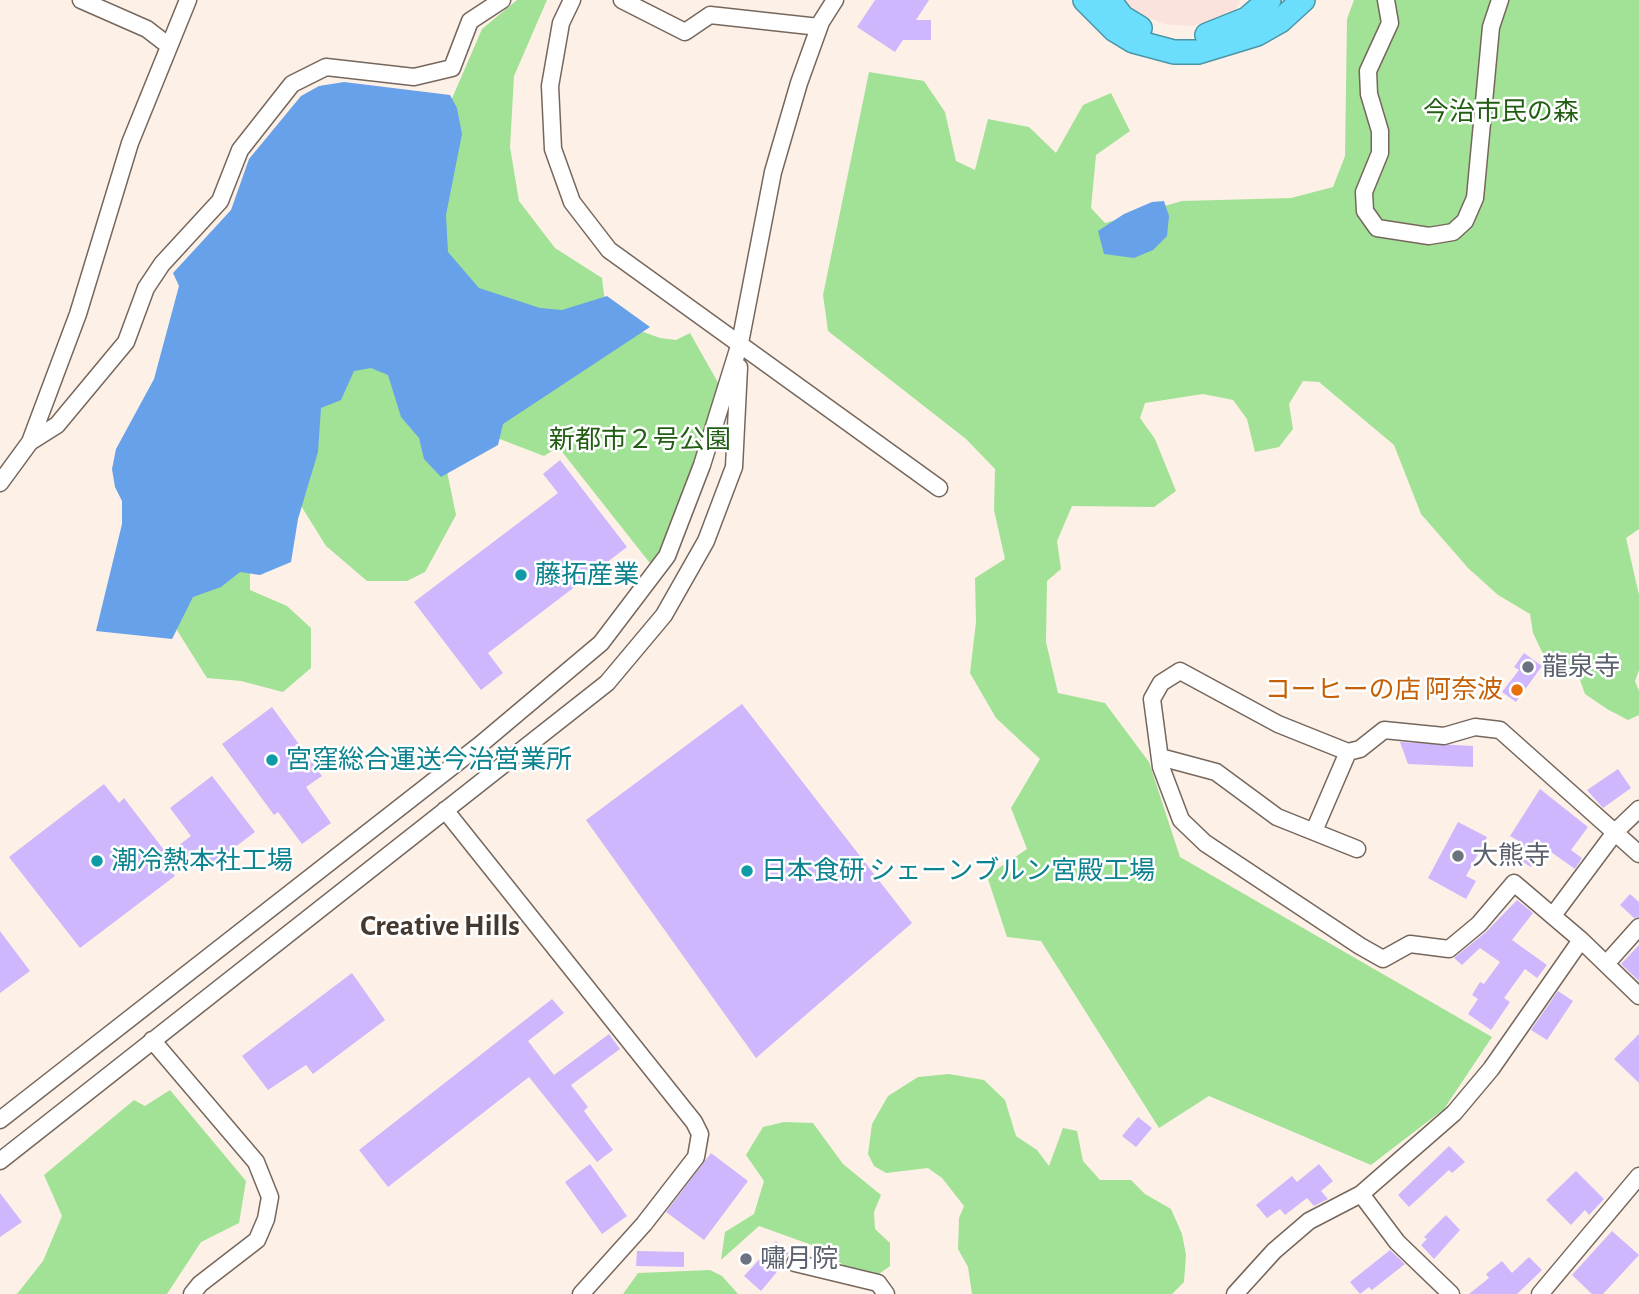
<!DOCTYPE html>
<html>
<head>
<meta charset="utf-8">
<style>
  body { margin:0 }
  canvas { display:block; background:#fdf0e6 }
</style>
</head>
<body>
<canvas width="1639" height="1294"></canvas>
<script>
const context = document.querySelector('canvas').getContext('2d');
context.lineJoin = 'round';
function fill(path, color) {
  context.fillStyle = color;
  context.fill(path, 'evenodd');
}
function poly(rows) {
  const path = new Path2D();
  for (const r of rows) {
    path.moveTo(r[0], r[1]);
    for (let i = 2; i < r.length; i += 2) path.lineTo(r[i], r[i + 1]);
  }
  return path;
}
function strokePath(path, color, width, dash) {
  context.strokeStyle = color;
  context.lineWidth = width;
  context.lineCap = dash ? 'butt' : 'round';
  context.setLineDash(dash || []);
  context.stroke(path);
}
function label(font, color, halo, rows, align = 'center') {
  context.font = font + ' "Alegreya Sans","Noto Sans JP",sans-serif';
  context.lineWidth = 5;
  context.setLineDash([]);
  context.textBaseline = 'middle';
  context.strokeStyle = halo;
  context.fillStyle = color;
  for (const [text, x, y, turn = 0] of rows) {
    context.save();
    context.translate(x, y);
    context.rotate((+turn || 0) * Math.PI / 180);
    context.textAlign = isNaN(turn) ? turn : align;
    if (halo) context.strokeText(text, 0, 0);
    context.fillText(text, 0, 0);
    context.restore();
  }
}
const commercial = poly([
  [1123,0,1240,0,1236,9,1215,21,1190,26,1164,24,1128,8]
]);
const green = poly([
  [517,0,547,0,514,76,510,147,519,201,555,248,602,278,607,319,660,338,676,340,690,333,725,395,699,472,653,567,563,453,562,445,544,456,471,428,442,447,456,515,425,572,407,581,367,581,326,546,290,488,250,554,250,590,287,606,311,628,311,668,283,692,241,681,207,678,163,608,420,257,431,147,482,29],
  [1354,0,1639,0,1639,529,1626,538,1639,595,1639,670,1635,681,1639,691,1639,715,1628,720,1607,709,1585,694,1580,680,1543,654,1533,633,1530,614,1498,595,1468,568,1421,514,1394,445,1319,382,1303,381,1289,404,1293,429,1279,447,1255,452,1247,419,1233,400,1203,394,1145,403,1140,418,1155,439,1176,491,1154,507,1072,506,1057,541,1061,569,1047,581,1046,642,1058,693,1105,703,1149,762,1180,857,1492,1037,1444,1109,1371,1165,1209,1096,1159,1128,1041,941,1007,937,987,876,1027,849,1011,808,1040,759,996,718,970,673,976,622,975,578,1005,559,994,510,995,469,966,439,828,331,823,295,869,72,924,81,945,112,956,161,975,170,988,119,1029,127,1056,153,1083,105,1111,93,1130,131,1096,155,1091,208,1105,223,1182,201,1291,198,1333,187,1345,156,1347,19],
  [949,1074,984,1080,1005,1100,1016,1136,1037,1150,1049,1166,1063,1128,1077,1131,1083,1161,1100,1180,1131,1180,1145,1194,1171,1209,1182,1234,1186,1255,1184,1282,1172,1294,972,1294,968,1267,958,1249,959,1218,964,1206,942,1178,928,1168,886,1173,874,1166,868,1154,872,1124,888,1096,918,1077],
  [170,1090,246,1181,239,1223,201,1242,167,1294,17,1294,43,1261,62,1216,44,1175,134,1100,145,1106],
  [784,1122,813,1123,843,1164,881,1195,874,1212,875,1229,890,1243,890,1266,879,1274,846,1267,820,1248,759,1226,721,1260,725,1232,754,1214,764,1181,746,1155,763,1127],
  [710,1270,722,1276,738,1294,623,1294,638,1273]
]);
const water = poly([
  [344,82,450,95,457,108,462,134,446,215,448,252,479,288,540,308,562,310,607,296,650,327,503,424,498,445,441,477,424,459,419,438,401,417,388,375,371,368,354,371,341,400,321,408,318,452,298,519,291,562,260,575,240,572,221,587,193,597,172,639,96,631,122,524,122,501,115,487,112,469,116,449,154,379,179,286,173,273,231,210,249,159,301,96,319,86],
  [1164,201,1169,216,1167,236,1153,250,1134,258,1104,254,1098,231,1124,214,1152,202]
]);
const building = poly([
  [875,0,929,0,916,20,931,20,931,40,903,40,895,52,857,27],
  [560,460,627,547,488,653,503,673,481,690,414,602,558,493,543,474],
  [1524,653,1542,666,1516,702,1502,692,1519,670,1514,667],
  [742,704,912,923,756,1058,586,820],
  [272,707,322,776,306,787,331,823,302,844,278,812,274,815,222,744],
  [1400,742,1473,746,1473,767,1408,764],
  [1618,769,1631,788,1603,808,1587,790],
  [212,776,255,832,210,866,197,849,170,870,175,876,80,948,9,857,104,784,119,803,124,798,167,854,191,836,170,808],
  [1540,789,1588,827,1571,850,1582,858,1575,869,1544,847,1531,867,1513,856,1522,843,1510,836],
  [1458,822,1487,837,1466,876,1476,881,1466,899,1428,878],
  [1630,894,1639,902,1639,917,1634,918,1620,905],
  [1517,900,1533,913,1512,940,1547,965,1537,978,1525,969,1504,998,1510,1002,1491,1030,1468,1014,1478,999,1472,995,1480,982,1484,984,1500,962,1480,948,1462,965,1454,958,1486,932],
  [0,931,30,971,0,993],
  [1639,945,1639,981,1621,964],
  [352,973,385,1020,313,1074,306,1065,268,1090,242,1056],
  [1558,991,1573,1001,1547,1040,1531,1030],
  [552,999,564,1013,528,1041,554,1075,609,1034,620,1049,571,1085,588,1107,584,1111,613,1150,597,1162,529,1077,388,1187,359,1150],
  [1639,1034,1639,1083,1614,1059],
  [1138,1117,1152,1128,1136,1147,1122,1136],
  [1449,1146,1465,1162,1452,1173,1449,1170,1409,1207,1398,1195],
  [711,1153,748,1181,704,1240,666,1212],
  [590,1164,627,1216,602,1234,565,1182],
  [1319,1164,1333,1181,1321,1191,1328,1199,1314,1206,1307,1198,1285,1215,1280,1209,1267,1218,1256,1205,1292,1176,1297,1182],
  [1576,1171,1604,1199,1589,1215,1585,1210,1571,1225,1546,1200],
  [0,1193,22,1222,0,1237],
  [1446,1215,1460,1230,1434,1259,1421,1245,1427,1239,1424,1237],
  [1612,1231,1639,1255,1603,1294,1592,1294,1572,1275],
  [776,1241,789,1253,778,1265,781,1267,761,1291,744,1276],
  [1390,1250,1405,1264,1372,1290,1369,1287,1360,1294,1350,1282],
  [637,1251,684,1252,684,1267,636,1266],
  [1529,1257,1542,1270,1517,1294,1469,1294,1489,1278,1486,1274,1502,1261,1512,1273]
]);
const minor = poly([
  [81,0,147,29,169,46],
  [572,0,561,23,550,86,553,149,572,202,609,250,939,488],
  [622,0,685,32,710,15,819,27],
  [1386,0,1390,23,1368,71,1369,94,1380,131,1380,153,1364,192,1365,211,1377,228,1429,236,1453,232,1465,221,1475,198,1491,27,1500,0],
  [30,442,57,425,126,342,146,288,162,264,220,201,240,150,292,84,326,67,414,77,452,68,470,21,502,0],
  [0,483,30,442,78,314,130,143,188,0],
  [1160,757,1216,772,1277,817,1357,849],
  [445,810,694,1122,700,1134,696,1157,644,1224,581,1294],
  [1314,831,1348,752],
  [1554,914,1616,831,1639,809],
  [1581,940,1514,883,1479,924,1449,949,1410,944,1383,959,1360,946,1205,843,1181,820,1161,767,1152,699,1161,683,1180,671,1278,724,1348,752,1360,749,1384,730,1444,736,1475,727,1500,730,1639,854],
  [1606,964,1639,927],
  [152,1040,256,1162,270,1197,266,1219,257,1240,200,1284,192,1294],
  [0,1120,481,744,601,643,667,556,702,465,740,343,773,172,799,83,821,22,835,0],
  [0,1161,607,683,664,615,706,541,734,467,739,367],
  [1361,1194,1397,1242,1451,1294],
  [795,1263,878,1283,886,1294],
  [1235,1294,1274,1251,1309,1221,1361,1194,1454,1113,1491,1069,1581,940,1639,996],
  [1540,1294,1639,1176]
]);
const highway = poly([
  [1085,0,1115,30,1133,41,1174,52,1198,52,1257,34,1280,21,1303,0],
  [1109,0,1122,17,1140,28],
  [1207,35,1247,19,1269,0]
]);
const markers = [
  [521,575,7,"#0f9aa8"],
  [1528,667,7,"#6b7280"],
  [1517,690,7,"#e8710a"],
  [272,760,7,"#0f9aa8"],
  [1458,856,7,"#6b7280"],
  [97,861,7,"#0f9aa8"],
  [747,871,7,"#0f9aa8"],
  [746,1259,7,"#6b7280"]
];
const parkNames = [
  ["今治市民の森",1501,112],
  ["新都市２号公園",640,440]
];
const cultureNames = [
  ["藤拓産業",535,575],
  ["宮窪総合運送今治営業所",286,760],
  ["潮冷熱本社工場",111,861],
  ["日本食研 シェーンブルン宮殿工場",761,871]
];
const worshipNames = [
  ["龍泉寺",1542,667],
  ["大熊寺",1472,856],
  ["嘯月院",760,1259]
];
const foodNames = [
  ["コーヒーの店 阿奈波",1503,690]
];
const quarterNames = [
  ["Creative Hills",440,926]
];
fill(commercial, '#fce2dd');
fill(green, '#a2e296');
fill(water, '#67a1ea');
fill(building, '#ceb7fd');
strokePath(minor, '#76675d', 19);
strokePath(highway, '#4c95a7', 26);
strokePath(minor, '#fff', 16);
strokePath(highway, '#6adefc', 23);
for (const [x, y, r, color] of markers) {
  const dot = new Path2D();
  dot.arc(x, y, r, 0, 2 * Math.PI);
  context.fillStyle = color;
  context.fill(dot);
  strokePath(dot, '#fff', 2.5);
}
label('26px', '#215e13', '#fff', parkNames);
label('26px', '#0d838f', '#fff', cultureNames, 'left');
label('26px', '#5b616d', '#fff', worshipNames, 'left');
label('26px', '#c56008', '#fff', foodNames, 'right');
label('bold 30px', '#45392f', '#fff', quarterNames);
</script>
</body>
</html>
